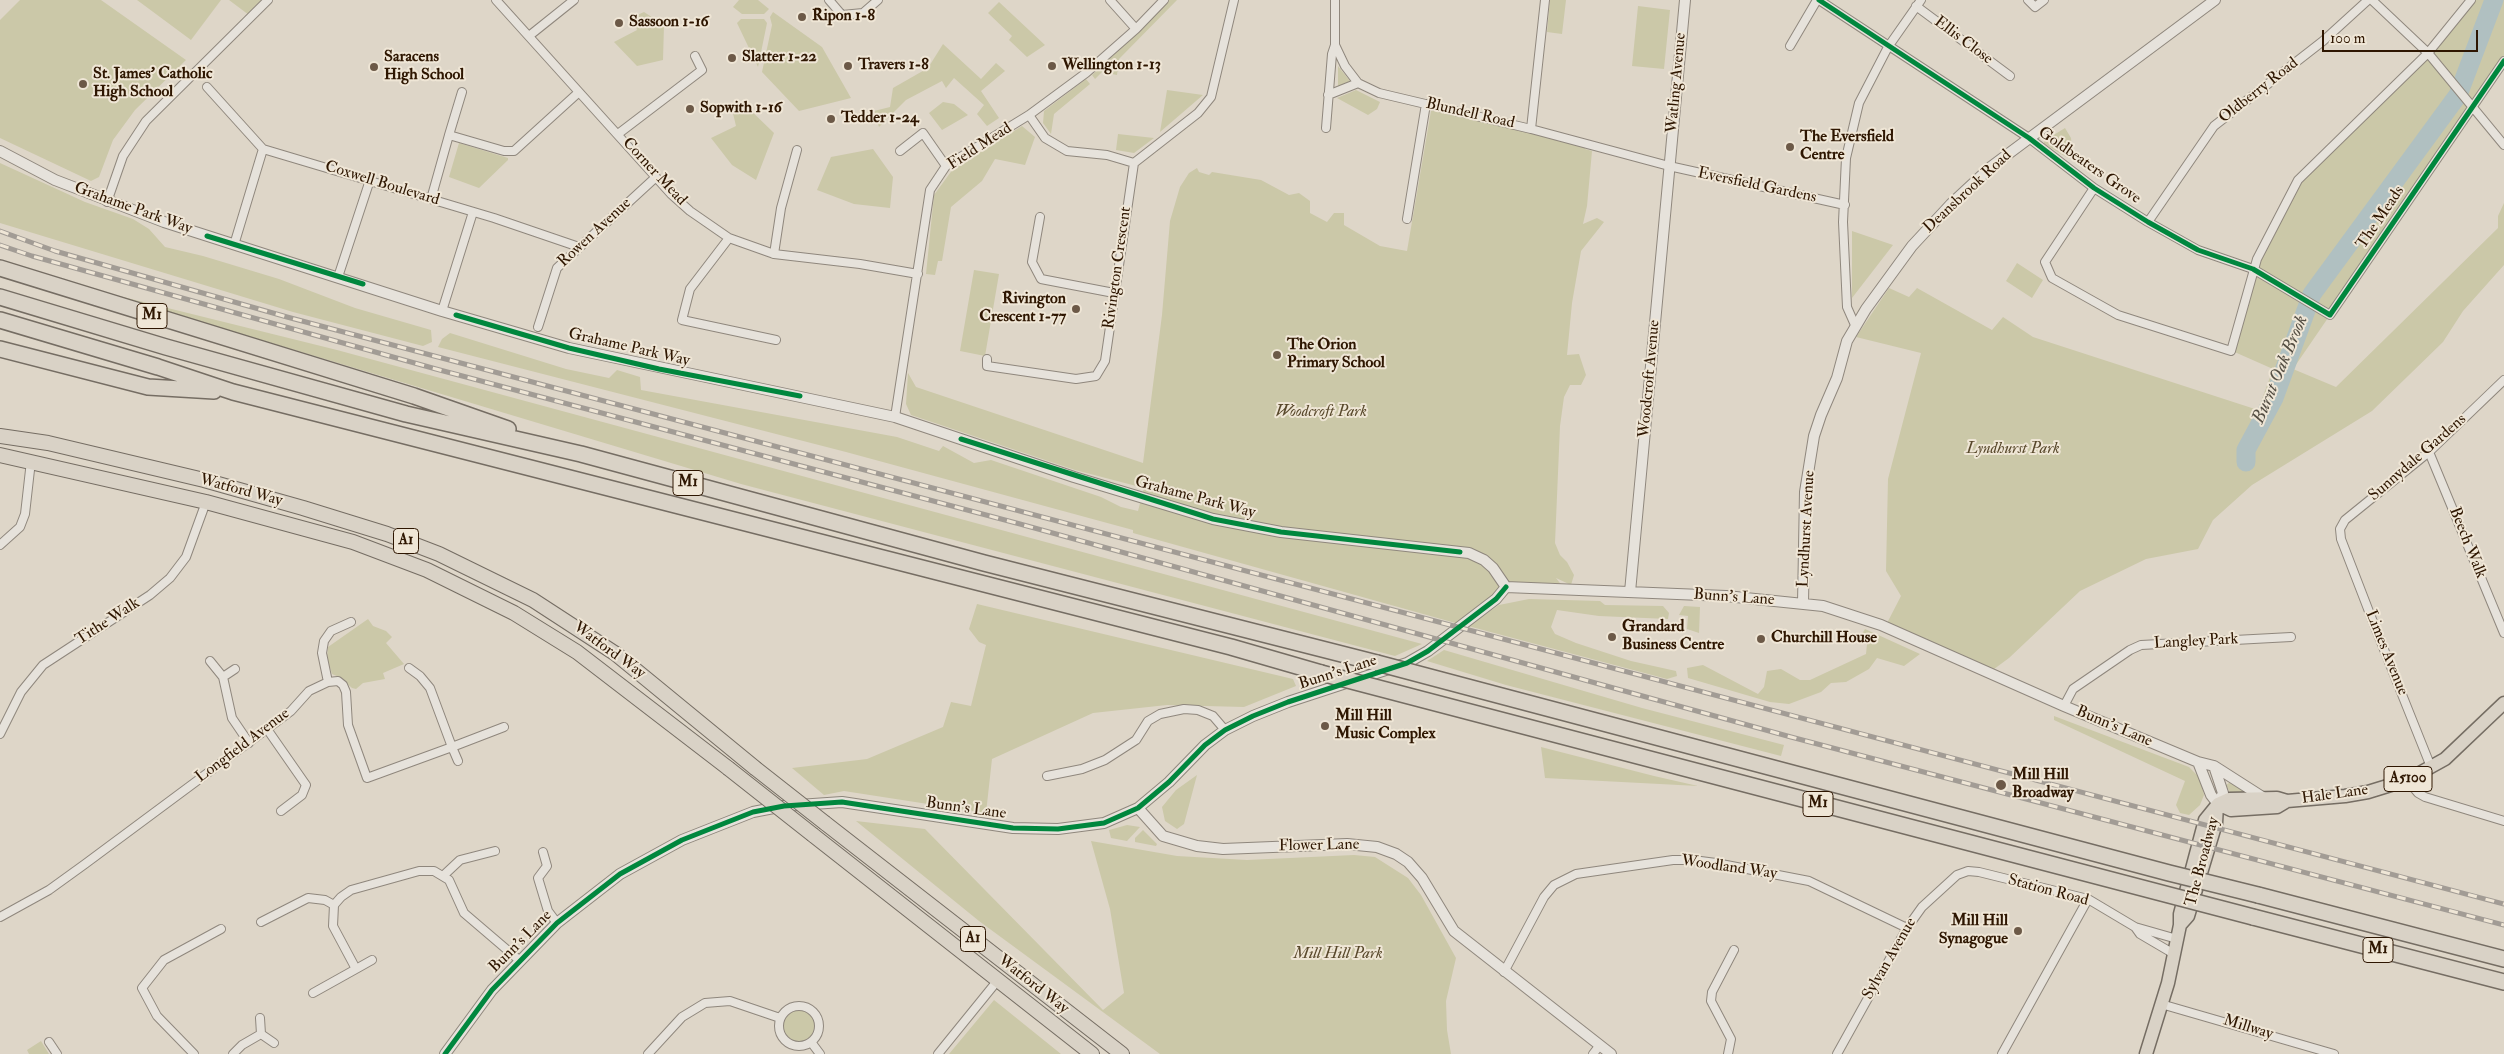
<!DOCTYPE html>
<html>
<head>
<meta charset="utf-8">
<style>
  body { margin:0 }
  #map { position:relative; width:2504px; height:1054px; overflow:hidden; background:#ded6c8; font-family:"IM FELL Double Pica",serif }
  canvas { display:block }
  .scale { position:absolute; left:2322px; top:30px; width:156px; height:22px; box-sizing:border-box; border:2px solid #2e1601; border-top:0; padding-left:6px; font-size:15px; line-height:18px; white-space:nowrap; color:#2e1601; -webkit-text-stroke:4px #efe6d6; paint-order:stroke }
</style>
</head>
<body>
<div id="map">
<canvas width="2504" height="1054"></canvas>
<div class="scale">100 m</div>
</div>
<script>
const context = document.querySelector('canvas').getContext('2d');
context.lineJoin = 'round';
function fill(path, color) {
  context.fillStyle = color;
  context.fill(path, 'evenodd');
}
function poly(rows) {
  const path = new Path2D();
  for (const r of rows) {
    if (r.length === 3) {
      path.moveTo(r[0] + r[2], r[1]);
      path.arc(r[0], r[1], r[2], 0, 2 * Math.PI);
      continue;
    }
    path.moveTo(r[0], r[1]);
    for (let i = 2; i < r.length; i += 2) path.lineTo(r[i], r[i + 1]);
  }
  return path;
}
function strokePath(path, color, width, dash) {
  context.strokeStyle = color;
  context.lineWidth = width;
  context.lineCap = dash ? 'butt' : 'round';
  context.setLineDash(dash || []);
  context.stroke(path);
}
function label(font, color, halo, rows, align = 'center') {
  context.font = font + ' "IM FELL Double Pica",serif';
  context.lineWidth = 4;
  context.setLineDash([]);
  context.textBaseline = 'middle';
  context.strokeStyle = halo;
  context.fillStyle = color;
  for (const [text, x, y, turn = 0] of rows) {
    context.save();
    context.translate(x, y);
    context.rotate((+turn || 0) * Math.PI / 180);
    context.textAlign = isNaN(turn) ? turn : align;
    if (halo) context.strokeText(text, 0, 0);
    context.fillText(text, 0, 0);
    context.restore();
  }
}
const green = poly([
  [20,0,101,0,186,60,135,110,113,140,99,177,91,181,0,138,0,20],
  [137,0,221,0,191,40],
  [229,0,264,0,249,15],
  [739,0,758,0,769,9,764,14,742,14,733,7],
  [1167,0,1177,0,1119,59,1117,75,1102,72,1095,79,1092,75,1151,19],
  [1550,0,1566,0,1562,34,1547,32],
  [2471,0,2504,0,2504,61,2293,369,2336,387,2498,228,2498,216,2504,203,2504,265,2463,311,2443,342,2372,411,2252,485,2213,520,2198,549,2146,559,2080,591,2009,658,1990,672,1923,643,1928,636,1922,643,1885,627,1901,596,1886,571,1888,479,1921,353,1856,337,1889,288,1909,297,1917,288,1992,330,2003,317,2033,337,2258,410,2273,369,2230,350,2253,269,2298,180,2428,53],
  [999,2,1045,45,1027,57,1009,40,1012,36,988,13],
  [1638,6,1670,10,1664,69,1632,66],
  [644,12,664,25,663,60,637,66,614,42,637,30,633,17],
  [773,12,822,47,851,98,799,111,762,72,772,25,770,17],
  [741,19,764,19,767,23,758,67,737,23],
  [943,44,981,79,996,63,1005,71,981,91,999,118,987,126,977,114,984,105,954,78,946,88,942,81,906,100,879,127,874,111,890,107,893,88,928,68],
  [1338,66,1350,81,1338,87],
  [1086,79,1090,84,1054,114,1051,134,1043,123,1044,111],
  [1167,90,1203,95,1160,132],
  [1356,90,1380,102,1377,109,1368,115,1337,98],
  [741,101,774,133,756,180,732,165,711,138,736,126,732,109],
  [943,102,954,104,968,115,942,130,929,113],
  [1432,105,1585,144,1585,149,1592,151,1587,206,1583,224,1597,218,1604,222,1581,251,1572,303,1567,355,1579,354,1586,375,1581,385,1570,385,1564,397,1560,426,1555,543,1560,555,1567,562,1574,575,1571,585,1556,578,1566,591,1506,588,1459,624,1133,533,1133,530,846,452,438,347,442,339,450,333,566,369,609,378,617,370,640,377,641,390,897,437,939,451,943,446,974,463,991,460,1101,497,1121,507,1138,511,1144,488,1075,470,911,415,906,404,908,373,916,387,1143,463,1162,315,1170,221,1180,187,1189,173,1197,168,1199,172,1209,175,1212,172,1261,180,1289,195,1299,193,1310,201,1310,213,1327,222,1334,213,1344,213,1344,225,1380,246,1407,251],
  [1022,126,1035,137,1025,165,995,159,982,181,951,207,942,261,938,261,935,275,926,274,934,195,953,169],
  [2065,128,2071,138,2072,152,2068,158,2044,144,2044,141],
  [1118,134,1154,138,1134,153,1116,150],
  [459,143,508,158,508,160,479,188,449,177],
  [873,149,893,177,890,208,854,204,817,190,831,157],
  [0,163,85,202,133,219,149,229,165,247,203,256,279,279,355,308,431,330,432,342,423,346,293,312,0,223],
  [1852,231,1893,245,1852,298],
  [2017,263,2043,280,2032,298,2006,281],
  [974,270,999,274,985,356,960,351],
  [95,290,337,350,1422,644,1395,656,741,484],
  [1529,599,1600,601,1605,605,1663,606,1669,613,1668,619,1599,616,1557,610,1551,627,1555,634,1576,643,1631,661,1676,671,1677,676,1667,679,1468,626,1499,605],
  [977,604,1293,679,1296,686,1244,707,1167,705,1093,713,992,759,986,813,844,791,824,795,792,768,867,759,943,727,951,702,971,706,986,645,979,642,969,629],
  [1684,606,1700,607,1699,633,1687,629,1688,616,1679,615],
  [368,619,373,626,386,631,392,637,386,643,404,664,383,673,385,679,363,683,356,689,352,688,339,677,332,674,327,658,328,647],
  [1865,629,1920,654,1904,666,1877,658,1869,669,1846,682,1831,683,1821,692,1789,704,1770,702,1688,678,1687,668,1703,665,1758,694,1764,687,1767,671,1781,669,1800,680,1810,680,1866,654,1867,644,1860,637],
  [1444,650,1642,708,1784,745,1781,756,1506,685,1427,661],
  [2054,716,2189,767,2198,776,2202,786,2204,795,2200,805,2189,815,2180,813,2176,805,2185,781,2054,720],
  [1541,747,1654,776,1698,786,1545,778],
  [1197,775,1184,824,1177,829,1165,821,1162,807,1176,790],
  [2232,781,2252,793,2231,794,2226,785],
  [856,821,925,829,1103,1010,1124,993,1110,909,1091,841,1177,856,1247,860,1354,855,1375,857,1408,878,1421,895,1456,958,1446,1001,1447,1030,1451,1054,1160,1054,979,921],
  [1127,825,1140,827,1127,841,1111,838,1109,830],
  [1143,830,1157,844,1156,846,1135,842,1135,838],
  [994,1000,1061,1054,949,1054],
  [799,1026,17],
  [41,1041,49,1054,29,1054,27,1050]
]);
const river = poly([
  [2246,462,2246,450,2274,398,2312,294,2458,95,2494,0]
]);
const minor = poly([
  [496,0,671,194,690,211,729,238,774,254,860,264,918,274],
  [829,0,842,15,863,13,878,0],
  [1110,0,1136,29],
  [1335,0,1335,45,1345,66,1358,83,1379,93,1531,129,1669,166,1845,205],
  [1819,0,2029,138,2094,188,2148,222,2198,250,2253,269,2330,315,2504,61],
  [2028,0,2035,7,2044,0],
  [2372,0,2428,53,2504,145],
  [1916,6,2010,76],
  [529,36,574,0],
  [1790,46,1817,0],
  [207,87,263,149,494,218,579,247],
  [1328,95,1358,83],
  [1029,115,1045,138,1067,151,1107,155,1134,163],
  [1326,128,1332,54,1335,45],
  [1531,129,1545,0],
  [618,134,702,70,695,56],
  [449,135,462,92],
  [900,151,923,133,946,166],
  [1134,163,1198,113,1211,97,1234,0],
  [2094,188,2045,262,2052,278,2118,315,2231,351,2257,259,2298,180,2428,53,2471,0],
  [431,199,449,135,504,151,514,151,579,92],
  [107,202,123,156,146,121,268,0],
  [1040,217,1032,262,1041,279,1114,293],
  [1407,219,1426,104],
  [2148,222,2214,126,2323,41,2368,0],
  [729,238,690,289,682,320,776,340],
  [234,245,263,149],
  [774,254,781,208,797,150],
  [338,277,370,180],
  [442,311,473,212],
  [1855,325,1847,307,1843,222,1846,158,1859,103,1888,47,1921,0],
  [538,327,557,268,656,177],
  [987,359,987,366,1076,379,1096,376,1105,361,1134,163],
  [895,417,930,190,946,166,1029,115,1086,73,1136,29,1164,0],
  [2429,452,2504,633],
  [0,545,20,527,25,514,31,461],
  [210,661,223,677,232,718,249,743],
  [409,668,420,676,430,688,452,747,504,727],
  [223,677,235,669],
  [328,682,322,653,324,641,331,631,351,622],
  [2064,706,2073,689,2130,650,2141,645,2291,637],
  [267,729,306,785,302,795,281,811],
  [0,734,21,692,43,665,150,595,170,578,186,557,206,502],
  [2431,767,2375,627,2341,539,2340,529,2345,520,2429,452,2504,380],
  [1047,776,1082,769,1105,760,1136,740,1148,721,1160,714,1184,709,1198,710,1213,716,1225,730],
  [2407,780,2418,793,2425,797,2504,821],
  [543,852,547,866,538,878,548,911,557,923],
  [444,875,460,860,495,851],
  [0,917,49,890,85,864,291,711,309,691,328,682,338,681,343,685,346,692,348,725,367,778,452,747,458,761],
  [261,922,308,898,325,900,334,905],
  [2135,927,2140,934,2174,954],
  [356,969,372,960],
  [1504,972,1544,897,1554,885,1576,874,1673,860,1693,860,1716,863,1809,881,1907,928],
  [313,993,356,969,333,926,334,905,341,897,351,890,419,871,434,871,449,880,464,913,519,960],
  [2161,1004,2334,1054],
  [799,1026,20],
  [260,1018,261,1034,274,1043],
  [49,1042,57,1054],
  [811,1042,820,1054],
  [194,1054,157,1016,142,988,164,960,221,929],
  [233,1054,242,1045,261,1034],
  [648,1054,682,1017,705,1003,730,1001,780,1018],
  [938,1054,998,980],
  [1593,1054,1600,1045],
  [1728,1054,1731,1039,1711,1001,1712,992,1734,950],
  [1837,1054,1907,928,1922,907,1957,875,1968,871,1979,872,2088,899,2135,927,2177,939],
  [2002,1054,2088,899]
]);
const tertiary = poly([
  [0,151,55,180,164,222,442,311,569,348,895,417,1074,477,1213,519,1281,532,1469,553,1484,560,1493,568,1506,587],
  [1506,587,1726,596,1823,606,1881,625,2064,706,2198,762,2214,766,2223,793,2218,804,2211,795,2198,762],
  [1630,592,1685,0],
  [1803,603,1805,492,1814,436,1821,415,1837,378,1847,341,1866,309,1912,246,1951,204,1992,166,2215,0],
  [2214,766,2264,798],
  [1138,808,1163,836,1197,846,1223,849,1347,844,1377,847,1396,854,1408,862,1422,878,1454,931,1611,1054],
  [445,1054,492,990,557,923,620,874,682,840,753,812,784,806,842,802,1013,828,1058,829,1104,823,1138,808,1169,782,1205,745,1225,730,1253,716,1288,702,1407,663,1428,651,1496,599,1506,587]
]);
const primary = poly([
  [2218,804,2231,810,2277,807,2287,801],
  [2180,925,2188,916,2216,823,2217,805],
  [2146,1054,2168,983,2180,925,2180,914,2205,820,2218,804,2229,799,2277,798,2287,801,2345,796,2368,792,2407,780,2445,759,2504,703]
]);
const trunk = poly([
  [0,436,48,443,204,480,303,508,387,534,439,554,533,600,616,654,755,768],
  [0,455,206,502,353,542,427,570,514,613,577,652,728,768],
  [825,823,1122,1054],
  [813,835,1092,1054]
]);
const motorway = poly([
  [0,268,414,396,508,429],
  [0,297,166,347,406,414,581,454,984,563,1377,663],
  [0,320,158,367,233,392,1231,647,1321,673],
  [0,349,148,387,214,391],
  [2258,895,2504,959],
  [2253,917,2504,982]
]);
const rail = poly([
  [0,231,55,251,287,317,2504,904],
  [0,245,32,256,436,369,1020,524,1791,737,2504,925]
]);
const trunkBridge = poly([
  [728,768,813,835],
  [755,768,825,823]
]);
const motorwayBridge = poly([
  [1377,663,2169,873,2258,895],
  [1321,673,2253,917]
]);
const cycleway = poly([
  [1819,0,2029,138,2094,188,2148,222,2198,250,2253,269,2330,315,2504,61],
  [207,236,363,284],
  [456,315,569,348,659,369,800,396],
  [961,439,1213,519,1281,532,1460,552],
  [445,1054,492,990,557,923,620,874,682,840,753,812,784,806,842,802,1013,828,1058,829,1104,823,1138,808,1169,782,1205,745,1225,730,1253,716,1288,702,1407,663,1428,651,1496,599,1506,587]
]);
const markers = [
  [802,17,5,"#6c5947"],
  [619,23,5,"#6c5947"],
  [732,58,5,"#6c5947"],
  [848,66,5,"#6c5947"],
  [1052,66,5,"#6c5947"],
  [374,67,5,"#6c5947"],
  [83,84,5,"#6c5947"],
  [690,109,5,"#6c5947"],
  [831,119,5,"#6c5947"],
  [1790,147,5,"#6c5947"],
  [1076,309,5,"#6c5947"],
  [1277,355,5,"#6c5947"],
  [1612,637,5,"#6c5947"],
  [1761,639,5,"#6c5947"],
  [1325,726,5,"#6c5947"],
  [2001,785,6,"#6c5947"],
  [2018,931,5,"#6c5947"]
];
const shields = [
  [152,316,30],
  [688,483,30],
  [406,541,25],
  [2408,779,48],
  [1818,804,30],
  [973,939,25],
  [2378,950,30]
];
const shieldNames = [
  ["M1",152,316],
  ["M1",688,483],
  ["A1",406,541],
  ["A5100",2408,779],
  ["M1",1818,804],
  ["A1",973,939],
  ["M1",2378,950]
];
const poiNames = [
  ["Ripon 1-8",812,17],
  ["Sassoon 1-16",629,23],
  ["Saracens",384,58],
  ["High School",384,76],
  ["Slatter 1-22",742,58],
  ["Travers 1-8",858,66],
  ["Wellington 1-13",1062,66],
  ["St. James' Catholic",93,75],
  ["High School",93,93],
  ["Sopwith 1-16",700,109],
  ["Tedder 1-24",841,119],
  ["The Eversfield",1800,138],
  ["Centre",1800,156],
  ["Rivington",1066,300,"right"],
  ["Crescent 1-77",1066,318,"right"],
  ["The Orion",1287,346],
  ["Primary School",1287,364],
  ["Grandard",1622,628],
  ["Business Centre",1622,646],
  ["Churchill House",1771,639],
  ["Mill Hill",1335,717],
  ["Music Complex",1335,735],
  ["Mill Hill",2012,776],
  ["Broadway",2012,794],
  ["Mill Hill",2008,922,"right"],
  ["Synagogue",2008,940,"right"]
];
const streetNames = [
  ["Ellis Close",1963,41,37],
  ["Watling Avenue",1677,83,-85],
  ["Oldberry Road",2259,91,-38],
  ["Blundell Road",1470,114,13],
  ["Field Mead",980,147,-33],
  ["Goldbeaters Grove",2089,166,35],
  ["Corner Mead",654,172,47],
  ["Coxwell Boulevard",382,184,17],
  ["Eversfield Gardens",1757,186,12],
  ["Deansbrook Road",1968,192,-43],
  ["Grahame Park Way",133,209,20],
  ["The Meads",2381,218,-56],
  ["Rowen Avenue",595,233,-43],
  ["Rivington Crescent",1118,268,-82],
  ["Grahame Park Way",629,348,13],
  ["Woodcroft Avenue",1650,379,-85],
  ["Sunnydale Gardens",2418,458,-41],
  ["Watford Way",241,491,15],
  ["Grahame Park Way",1195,498,15],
  ["Lyndhurst Avenue",1807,529,-87],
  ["Beech Walk",2467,543,68],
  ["Bunn's Lane",1734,598,4],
  ["Tithe Walk",108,622,-33],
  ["Langley Park",2196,642,-3],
  ["Watford Way",609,651,36],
  ["Limes Avenue",2386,653,68],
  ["Bunn's Lane",1338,673,-18],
  ["Bunn's Lane",2114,727,23],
  ["Longfield Avenue",243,746,-37],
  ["Hale Lane",2335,795,-8],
  ["Bunn's Lane",966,809,8],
  ["Flower Lane",1319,846,-1],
  ["The Broadway",2203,862,-75],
  ["Woodland Way",1729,868,8],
  ["Station Road",2048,891,15],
  ["Bunn's Lane",521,942,-45],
  ["Sylvan Avenue",1890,959,-60],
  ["Watford Way",1033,985,38],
  ["Millway",2248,1028,17]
];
const parkNames = [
  ["Woodcroft Park",1321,413],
  ["Lyndhurst Park",2013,450],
  ["Mill Hill Park",1338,955]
];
const waterNames = [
  ["Burnt Oak Brook",2281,370,-67]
];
fill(green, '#cbc8a8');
strokePath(river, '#b0c0c1', 19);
strokePath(minor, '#8f877d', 10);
strokePath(tertiary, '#8f877d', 12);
strokePath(primary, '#756d63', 15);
strokePath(trunk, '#756d63', 16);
strokePath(motorway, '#756d63', 18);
strokePath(minor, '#e6e2db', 8);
strokePath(tertiary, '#e6e2db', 10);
strokePath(primary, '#d9d2c6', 12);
strokePath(trunk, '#d9d2c6', 14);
strokePath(motorway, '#d9d2c6', 15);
strokePath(rail, '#a29c95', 5);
strokePath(rail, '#efe6d6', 3, [9]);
strokePath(trunkBridge, '#756d63', 16, []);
strokePath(motorwayBridge, '#756d63', 18, []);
strokePath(trunkBridge, '#d9d2c6', 14);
strokePath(motorwayBridge, '#d9d2c6', 15);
strokePath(cycleway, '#00873e', 5);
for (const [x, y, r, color] of markers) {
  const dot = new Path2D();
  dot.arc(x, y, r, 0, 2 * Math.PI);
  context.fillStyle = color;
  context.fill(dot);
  strokePath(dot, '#efe6d6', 2);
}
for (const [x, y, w] of shields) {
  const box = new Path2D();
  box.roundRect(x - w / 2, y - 12.5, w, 25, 4);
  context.fillStyle = '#efe6d6';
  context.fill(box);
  strokePath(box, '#2e1601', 1);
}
label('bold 15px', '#2e1601', null, shieldNames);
label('bold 16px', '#2e1601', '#efe6d6', poiNames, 'left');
label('16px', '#2e1601', '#efe6d6', streetNames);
label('italic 16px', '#58482b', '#efe6d6', parkNames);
label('italic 18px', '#544e43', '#efe6d6', waterNames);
</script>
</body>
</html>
